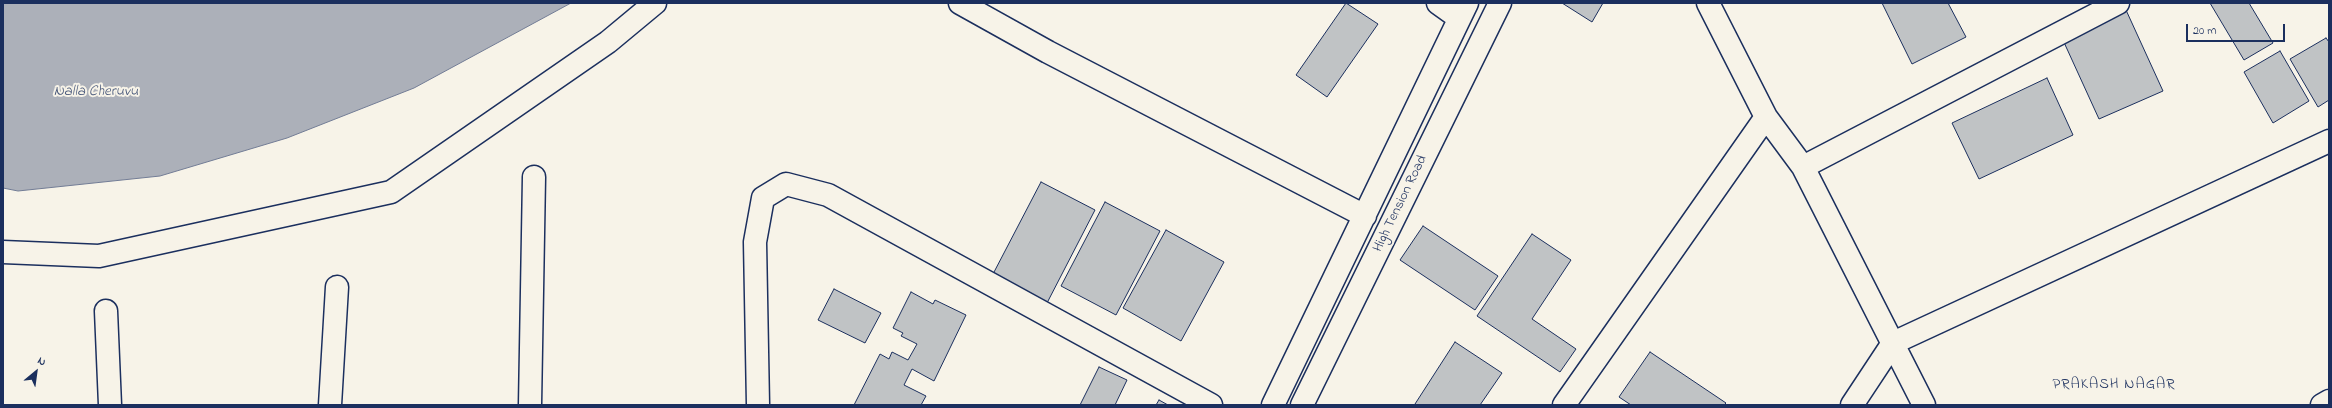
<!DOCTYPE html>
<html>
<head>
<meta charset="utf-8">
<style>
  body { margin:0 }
  #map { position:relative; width:2332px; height:408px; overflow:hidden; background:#f7f3e8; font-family:"Indie Flower",sans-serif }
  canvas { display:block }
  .frame { position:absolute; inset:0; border:4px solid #1b2f5e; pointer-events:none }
  .north { position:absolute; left:16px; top:352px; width:40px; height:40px; -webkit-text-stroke:3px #f7f3e8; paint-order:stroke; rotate:29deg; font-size:11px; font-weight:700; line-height:16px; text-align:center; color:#1b2f5e }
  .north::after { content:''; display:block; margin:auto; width:14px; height:18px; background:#1b2f5e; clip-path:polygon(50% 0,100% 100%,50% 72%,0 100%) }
  .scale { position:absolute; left:2186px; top:24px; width:99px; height:18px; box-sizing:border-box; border:2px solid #1b2f5e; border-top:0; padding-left:5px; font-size:12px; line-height:14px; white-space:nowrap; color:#1b2f5e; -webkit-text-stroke:3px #f7f3e8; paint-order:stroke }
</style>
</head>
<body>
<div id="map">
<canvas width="2332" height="408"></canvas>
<div class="frame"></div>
<div class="north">N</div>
<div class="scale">20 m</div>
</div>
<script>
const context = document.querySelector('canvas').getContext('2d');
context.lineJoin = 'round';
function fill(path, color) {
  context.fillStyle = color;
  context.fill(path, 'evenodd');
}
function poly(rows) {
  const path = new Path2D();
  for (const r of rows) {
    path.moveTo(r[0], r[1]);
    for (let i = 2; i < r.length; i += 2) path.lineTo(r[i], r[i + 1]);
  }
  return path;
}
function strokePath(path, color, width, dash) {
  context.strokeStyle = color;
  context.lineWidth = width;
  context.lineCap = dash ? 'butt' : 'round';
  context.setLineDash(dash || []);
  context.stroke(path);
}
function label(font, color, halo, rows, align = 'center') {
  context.font = font + ' "Indie Flower",sans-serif';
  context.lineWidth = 4;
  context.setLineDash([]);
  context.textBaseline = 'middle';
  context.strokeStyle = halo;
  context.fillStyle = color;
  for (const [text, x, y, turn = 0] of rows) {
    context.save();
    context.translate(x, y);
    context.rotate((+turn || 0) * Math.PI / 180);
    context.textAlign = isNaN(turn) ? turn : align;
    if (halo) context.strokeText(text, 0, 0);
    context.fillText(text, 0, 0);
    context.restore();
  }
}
const water = poly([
  [3,3,571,3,414,88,287,138,160,176,18,191,3,188,3,3]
]);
const building = poly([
  [1346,3,1378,24,1327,97,1296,75,1346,3],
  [1562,3,1603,3,1592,22,1562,3],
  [1882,3,1948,3,1966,37,1912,64,1882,3],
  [2210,3,2249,3,2273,43,2244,60,2210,3],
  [2126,10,2163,91,2099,119,2062,38,2126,10],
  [2326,38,2329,42,2329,100,2318,107,2290,59,2326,38],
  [2280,51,2309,101,2273,123,2244,72,2280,51],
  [2047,78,2073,135,1979,179,1952,123,2047,78],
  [1041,182,1095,210,1047,303,993,274,1041,182],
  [1105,202,1160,231,1116,315,1061,286,1105,202],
  [1423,226,1498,276,1475,310,1400,260,1423,226],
  [1166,230,1224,262,1181,341,1123,308,1166,230],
  [1532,234,1571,260,1532,319,1576,349,1560,372,1477,316,1532,234],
  [834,289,881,313,865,343,818,320,834,289],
  [911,292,933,304,935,300,966,315,934,381,912,369,904,385,926,396,921,405,854,405,880,354,889,359,892,352,908,360,917,344,901,336,903,333,893,328,911,292],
  [1455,342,1502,373,1480,405,1417,405,1415,404,1455,342],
  [1650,352,1726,403,1724,405,1631,405,1619,397,1650,352],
  [1099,367,1127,380,1115,405,1080,405,1099,367],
  [1159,400,1168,405,1156,405,1159,400]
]);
const minor = poly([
  [960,3,1048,52,1365,216],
  [1438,3,1459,18],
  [1708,3,1766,117,1803,167,1924,405],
  [1803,167,2118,3],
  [3,252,99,256,391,192,608,42,655,3],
  [106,311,110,405],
  [330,405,337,287],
  [530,405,534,177],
  [758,405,755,242,763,198,786,184,828,195,1211,405],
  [1273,405,1467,3],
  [1302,405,1500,3],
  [1564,405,1766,117],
  [1852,405,1893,343,2329,141],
  [2322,405,2329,401]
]);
const streetNames = [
  ["High Tension Road",1401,204,-64]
];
const waterNames = [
  ["Nalla Cheruvu",96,93]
];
const neighbourhoodNames = [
  ["PRAKASH NAGAR",2114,386]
];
fill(water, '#acb0b9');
strokePath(water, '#727c95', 1);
fill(building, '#c0c3c5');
strokePath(building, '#1b2f5e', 1);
strokePath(minor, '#1b2f5e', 25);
strokePath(minor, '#f7f3e8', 22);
label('14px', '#1b2f5e', '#f7f3e8', streetNames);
label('italic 15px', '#465679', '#f7f3e8', waterNames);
context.letterSpacing = '1px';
label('15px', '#1b2f5e', '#f7f3e8', neighbourhoodNames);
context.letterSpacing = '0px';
</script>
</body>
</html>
